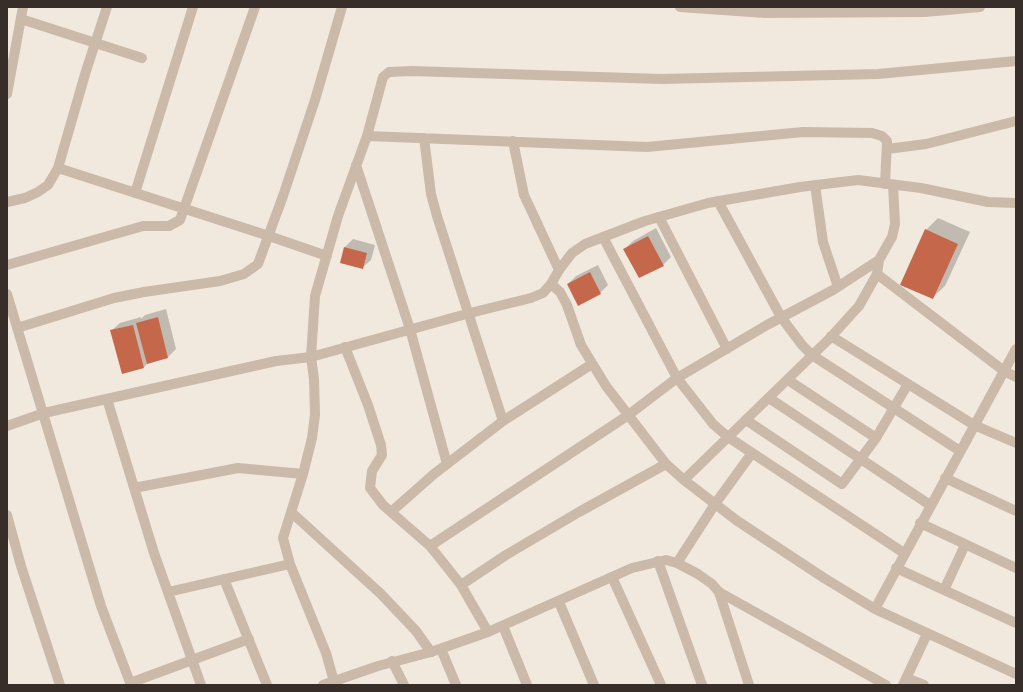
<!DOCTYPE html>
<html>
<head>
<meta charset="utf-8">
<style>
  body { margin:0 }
  #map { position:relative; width:1023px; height:692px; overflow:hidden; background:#f2e9de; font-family:Lato,sans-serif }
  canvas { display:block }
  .frame { position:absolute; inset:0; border:8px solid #382e29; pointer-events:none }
</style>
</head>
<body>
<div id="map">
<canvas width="1023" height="692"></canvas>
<div class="frame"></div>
</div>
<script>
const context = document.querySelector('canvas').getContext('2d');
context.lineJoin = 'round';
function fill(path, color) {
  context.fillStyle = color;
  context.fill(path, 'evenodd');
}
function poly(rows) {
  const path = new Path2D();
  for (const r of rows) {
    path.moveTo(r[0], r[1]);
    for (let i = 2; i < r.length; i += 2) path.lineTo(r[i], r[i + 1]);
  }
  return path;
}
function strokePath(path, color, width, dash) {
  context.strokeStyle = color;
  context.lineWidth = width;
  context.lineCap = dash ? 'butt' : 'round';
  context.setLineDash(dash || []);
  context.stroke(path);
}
const shadow = poly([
  [938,218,970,232,945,286,932,298,926,230],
  [656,228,671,257,663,265,625,249,633,241],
  [353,239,375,245,371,260,362,268,345,247],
  [598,265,608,285,600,293,568,284,576,276],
  [166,309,176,349,168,357,149,362,144,367,111,331,120,323,141,317,141,319,145,315]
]);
const building = poly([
  [925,229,958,244,933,299,900,285],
  [648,236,664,266,639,278,623,249],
  [344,247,367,253,363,269,340,263],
  [590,272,601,294,578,306,567,284],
  [158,317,168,358,147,364,136,323],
  [133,325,144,368,122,374,110,330]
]);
const minor = poly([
  [680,7,765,13,925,12,980,7],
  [21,19,142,58],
  [7,94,23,7],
  [367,136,647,147,803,132,872,133,882,136,887,141,885,184],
  [424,138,431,194,437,216,503,421],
  [513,141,524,195,559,270],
  [887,149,926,144,1016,121],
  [356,165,410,329,447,464],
  [58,168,269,236,327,256],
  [815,185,823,242,838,287],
  [135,193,193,7],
  [718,201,781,317,802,345,812,355,960,451],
  [7,202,25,198,38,192,48,185,58,168,86,71,107,7],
  [659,217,727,349],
  [603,237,677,378,713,424,728,437,904,553],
  [7,265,143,226,169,226,180,220,255,7],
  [877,274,1004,371,1016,377],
  [551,284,560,292,567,305,581,345,606,386,666,464,684,480,736,520,824,578,875,609,1016,674],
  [7,294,101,606,131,685],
  [17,328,114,298,144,292,220,281,244,274,258,264,283,196,315,100,342,7],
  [831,336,974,425,1016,443],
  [345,347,368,405,381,445,382,455,372,471,370,488,383,505,430,546,446,566,461,585,488,632],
  [788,380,876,438,908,384],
  [769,398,930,505],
  [107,399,154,553,201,685],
  [746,420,842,484,876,438],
  [945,478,1016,511],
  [684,480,829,339,859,306,877,274,879,260],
  [134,488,238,468,303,474],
  [291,512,381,594,416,631,431,652],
  [391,512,434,474,503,421,592,364],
  [7,515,21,566,60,685],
  [920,523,1016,568],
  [430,546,627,416,677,378,767,325,833,290,879,260,892,237,895,224,893,185],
  [658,561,702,685],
  [677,563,715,504,752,453],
  [896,568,1016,623],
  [612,577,661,685],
  [224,579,267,685],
  [461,585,506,555,579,512,666,464],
  [944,590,965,545],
  [168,592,290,564],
  [719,592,886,685],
  [559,602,594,685],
  [875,609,1016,349],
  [503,626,527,685],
  [441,649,456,685],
  [392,661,404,685],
  [906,678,924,685],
  [130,683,249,639],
  [335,685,326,653,290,564,283,538,303,474,312,438,315,415,314,379,311,357,315,296,338,216,367,136,383,77,389,72,412,71,661,79,878,74,1016,61],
  [903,685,927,634]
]);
const tertiary = poly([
  [7,426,44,413,276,361,311,357,470,313,531,298,543,293,551,284,559,270,572,253,585,244,645,221,708,203,800,187,858,180,921,188,988,202,1016,203],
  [323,685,378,666,431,652,488,632,632,568,666,560,677,563,698,574,712,584,719,592,749,685]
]);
fill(shadow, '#0003');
fill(building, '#c5674a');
strokePath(minor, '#cbb9aa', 10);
strokePath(tertiary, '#cbb9aa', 10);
</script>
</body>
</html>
